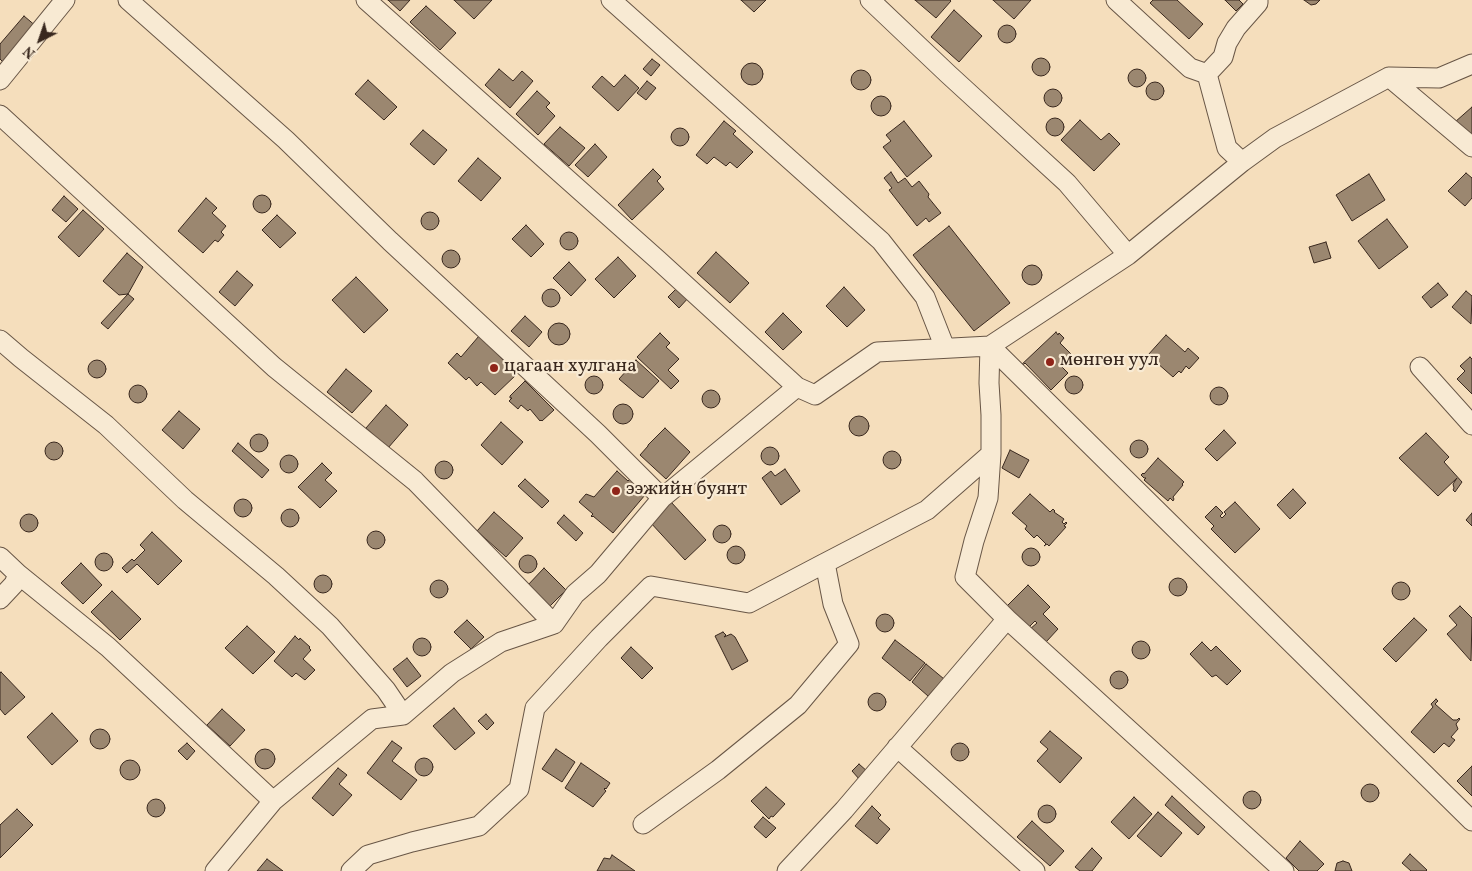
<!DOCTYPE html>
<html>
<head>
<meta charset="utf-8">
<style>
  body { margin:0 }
  #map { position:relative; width:1472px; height:871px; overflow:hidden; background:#f5debc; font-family:Vollkorn,serif }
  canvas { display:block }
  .north { position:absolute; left:15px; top:15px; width:50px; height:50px; -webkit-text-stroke:4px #f8ead3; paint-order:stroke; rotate:221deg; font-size:14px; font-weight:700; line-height:20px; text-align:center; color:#39281e }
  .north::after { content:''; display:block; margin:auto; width:18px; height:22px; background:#39281e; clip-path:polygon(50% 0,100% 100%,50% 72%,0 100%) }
</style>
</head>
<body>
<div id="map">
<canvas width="1472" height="871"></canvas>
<div class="north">N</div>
</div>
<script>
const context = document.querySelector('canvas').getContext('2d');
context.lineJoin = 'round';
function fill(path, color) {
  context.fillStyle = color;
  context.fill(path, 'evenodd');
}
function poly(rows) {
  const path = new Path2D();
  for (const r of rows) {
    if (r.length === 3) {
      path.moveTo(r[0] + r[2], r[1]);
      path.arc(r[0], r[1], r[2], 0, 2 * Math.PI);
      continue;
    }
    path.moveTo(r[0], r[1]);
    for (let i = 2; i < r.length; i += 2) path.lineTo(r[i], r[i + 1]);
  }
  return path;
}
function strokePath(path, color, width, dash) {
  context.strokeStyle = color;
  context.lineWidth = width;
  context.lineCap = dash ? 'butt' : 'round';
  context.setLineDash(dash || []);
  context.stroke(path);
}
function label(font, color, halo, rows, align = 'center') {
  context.font = font + ' Vollkorn,serif';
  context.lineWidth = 4.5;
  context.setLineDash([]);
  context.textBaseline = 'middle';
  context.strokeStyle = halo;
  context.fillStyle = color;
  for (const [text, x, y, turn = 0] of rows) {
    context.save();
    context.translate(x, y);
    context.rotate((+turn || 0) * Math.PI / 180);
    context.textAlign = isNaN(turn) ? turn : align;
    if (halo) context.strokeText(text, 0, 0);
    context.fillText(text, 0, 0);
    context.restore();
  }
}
const building = poly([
  [388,0,410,0,400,11,388,0],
  [454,0,492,0,474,19,454,0],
  [741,0,766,0,754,12,741,0],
  [915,0,950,0,951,1,936,18,915,0],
  [993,0,1031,0,1014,19,993,0],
  [1153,0,1177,0,1203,24,1189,39,1150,3,1153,0],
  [1225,0,1239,0,1243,4,1236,11,1225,0],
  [1304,0,1320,0,1316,4,1311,5,1304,0],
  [426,6,456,33,440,50,410,22,426,6],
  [954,10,982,36,959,62,931,37,954,10],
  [24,16,37,27,5,64,0,59,0,44,24,16],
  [1007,34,9],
  [1041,67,9],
  [652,59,660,65,651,76,643,69,652,59],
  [752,74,11],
  [499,69,513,81,522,71,533,81,510,108,485,85,499,69],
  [1137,78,9],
  [861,80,10],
  [625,75,639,88,618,111,592,87,602,76,614,87,625,75],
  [368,80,397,107,384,120,355,94,368,80],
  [647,81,656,88,646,100,637,93,647,81],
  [1155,91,9],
  [1053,98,9],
  [537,91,550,103,546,107,555,116,538,135,516,114,537,91],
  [881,106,10],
  [1472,107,1472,140,1455,122,1472,107],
  [1055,127,9],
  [1080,120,1101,140,1109,133,1120,144,1094,171,1061,140,1080,120],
  [724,121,736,131,733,134,753,152,737,168,730,162,726,166,714,157,707,164,696,155,724,121],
  [904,121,932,156,907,177,883,147,891,141,886,135,904,121],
  [560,127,585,148,569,166,544,144,560,127],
  [680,137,9],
  [423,130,447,150,434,165,410,144,423,130],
  [595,144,607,157,588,177,575,165,595,144],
  [478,158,501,178,481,201,458,181,478,158],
  [653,169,661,177,657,181,664,189,632,220,618,205,653,169],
  [891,172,898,183,905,178,912,187,919,181,929,194,928,197,941,213,929,222,926,218,917,226,889,190,892,188,884,178,891,172],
  [1466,173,1472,178,1472,198,1465,206,1448,191,1466,173],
  [1369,174,1385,200,1352,221,1336,195,1369,174],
  [262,204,9],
  [64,196,78,209,66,222,52,210,64,196],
  [206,198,217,208,212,213,226,226,221,232,224,235,218,242,215,240,203,253,178,231,206,198],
  [83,210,104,229,79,257,58,237,83,210],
  [430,221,9],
  [277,215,296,233,280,248,262,230,277,215],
  [1387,219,1408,247,1379,269,1358,241,1387,219],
  [526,225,544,244,531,257,512,239,526,225],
  [949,226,1010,303,974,331,913,255,949,226],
  [569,241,9],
  [1326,242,1331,258,1314,263,1309,247,1326,242],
  [451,259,9],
  [716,252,749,283,730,303,697,273,716,252],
  [127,253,143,267,128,294,119,295,103,281,127,253],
  [618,257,636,276,614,298,595,279,618,257],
  [569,262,586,280,571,296,553,278,569,262],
  [1032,275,10],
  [237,271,253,285,235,306,219,292,237,271],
  [356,277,388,310,364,333,332,300,356,277],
  [1438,283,1448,295,1431,308,1422,297,1438,283],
  [679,286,690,296,679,308,668,297,679,286],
  [844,287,865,310,847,327,826,306,844,287],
  [551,298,9],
  [1466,291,1472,296,1471,324,1452,307,1466,291],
  [128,294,134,299,108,329,101,323,128,294],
  [783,313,802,332,783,350,765,332,783,313],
  [525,316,542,332,529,347,511,331,525,316],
  [559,334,11],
  [1056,332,1058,335,1059,333,1064,338,1060,343,1071,354,1060,365,1068,373,1051,390,1025,363,1023,365,1030,372,1027,374,1019,367,1056,332],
  [660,333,670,343,666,347,679,359,668,370,679,381,671,389,637,357,660,333],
  [1166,335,1185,352,1188,348,1199,358,1189,369,1186,366,1181,373,1179,371,1173,377,1148,355,1166,335],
  [479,336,517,374,495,395,481,382,477,386,469,377,466,380,448,363,457,353,461,357,479,336],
  [1470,357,1472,359,1472,394,1457,379,1465,371,1460,366,1470,357],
  [636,360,659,381,643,398,639,396,619,379,636,360],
  [97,369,9],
  [346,369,372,391,352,413,327,392,346,369],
  [1074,385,9],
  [594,385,9],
  [525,381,554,410,542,421,541,420,540,421,530,409,528,411,521,405,518,409,509,401,512,398,510,398,510,396,525,381],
  [138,394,9],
  [1219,396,9],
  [711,399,9],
  [623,414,10],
  [386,405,408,425,388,448,366,428,386,405],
  [179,411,200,429,183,449,162,430,179,411],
  [859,426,10],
  [501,422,523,442,502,465,481,445,501,422],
  [665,428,690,452,666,479,640,455,648,446,648,445,665,428],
  [1224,430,1236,443,1217,461,1205,449,1224,430],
  [1426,433,1449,457,1444,462,1462,482,1455,492,1453,490,1454,488,1453,484,1457,478,1438,496,1399,458,1426,433],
  [259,443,9],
  [1139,449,9],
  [54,451,9],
  [238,443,269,470,262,478,232,451,238,443],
  [770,456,9],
  [1010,450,1029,460,1019,478,1002,468,1010,450],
  [892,460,9],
  [289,464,9],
  [1158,458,1184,482,1182,484,1183,485,1173,497,1174,499,1173,501,1170,498,1168,501,1144,480,1146,478,1144,478,1141,475,1143,473,1144,474,1158,458],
  [444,470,9],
  [322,463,332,473,325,480,337,491,320,508,298,487,322,463],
  [785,469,800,491,781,505,762,478,771,471,775,476,785,469],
  [617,471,628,481,630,479,634,482,632,484,645,495,613,533,593,516,592,517,591,516,593,514,579,502,586,494,594,497,617,471],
  [525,479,549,501,542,508,518,486,525,479],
  [1293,489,1306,503,1290,519,1277,505,1293,489],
  [1030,494,1050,512,1053,509,1055,511,1054,512,1064,519,1062,522,1064,524,1066,522,1067,523,1064,526,1066,527,1049,546,1047,544,1044,546,1046,544,1037,535,1034,538,1025,529,1027,526,1012,513,1030,494],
  [243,508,9],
  [671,502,706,540,685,560,650,522,671,502],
  [1235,502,1260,529,1235,553,1211,529,1214,526,1205,517,1216,506,1223,513,1220,516,1222,518,1226,514,1224,512,1235,502],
  [290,518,9],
  [494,512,523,538,506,557,477,531,494,512],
  [1472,513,1472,526,1466,520,1472,513],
  [29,523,9],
  [564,515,583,533,576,541,557,523,564,515],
  [722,534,9],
  [376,540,9],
  [152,532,182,561,158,585,137,564,127,573,122,568,132,559,134,561,145,550,140,545,152,532],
  [736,555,9],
  [1031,557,9],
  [104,562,9],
  [528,564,9],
  [81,563,102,585,83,604,61,583,81,563],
  [544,568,566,590,549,607,527,586,544,568],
  [323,584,9],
  [1178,587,9],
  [439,589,9],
  [1401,591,9],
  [1028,585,1050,607,1043,614,1058,629,1046,642,1030,629,1037,623,1035,621,1028,628,1006,607,1028,585],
  [112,591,141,619,120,640,91,612,112,591],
  [1460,606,1472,618,1471,661,1447,634,1457,625,1449,616,1460,606],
  [885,623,9],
  [1414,618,1427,630,1396,662,1383,649,1414,618],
  [467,620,484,637,471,649,454,632,467,620],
  [247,626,275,652,253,674,225,648,247,626],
  [723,632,726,635,724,637,731,634,735,637,748,661,732,670,715,636,723,632],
  [295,636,299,640,300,638,310,647,309,648,311,650,303,659,315,670,305,680,296,673,292,677,274,661,295,636],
  [422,647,9],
  [895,640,925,663,910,681,882,658,895,640],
  [1141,650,9],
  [1202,642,1211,651,1216,646,1241,671,1227,685,1216,675,1212,677,1190,654,1202,642],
  [631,647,653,668,642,679,621,658,631,647],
  [407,658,421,676,407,687,393,669,407,658],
  [926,664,944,679,928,696,912,682,926,664],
  [1119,680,9],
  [1,672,25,697,5,715,0,709,0,673,1,672],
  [877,702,9],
  [1436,699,1438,701,1435,704,1453,720,1457,720,1459,718,1460,719,1456,724,1458,729,1451,737,1455,740,1449,747,1444,743,1434,753,1411,732,1433,707,1431,704,1436,699],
  [454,708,475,733,455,750,433,726,454,708],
  [222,709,245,730,230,746,207,725,222,709],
  [52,713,78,741,52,765,27,737,52,713],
  [486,714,494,723,487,730,478,721,486,714],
  [100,739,10],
  [1050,731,1082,758,1060,783,1037,761,1048,749,1040,742,1050,731],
  [392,741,402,748,392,761,417,780,401,800,367,773,392,741],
  [187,743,195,751,187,760,178,751,187,743],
  [960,752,9],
  [556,749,575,762,562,782,542,769,556,749],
  [265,759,10],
  [424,767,9],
  [130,770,10],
  [581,763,610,783,606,789,605,788,604,789,606,791,593,807,565,788,581,763],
  [859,764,868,772,860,780,852,771,859,764],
  [1472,766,1472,796,1457,781,1472,766],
  [338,768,347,775,339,784,352,795,333,816,312,798,338,768],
  [1370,793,9],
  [766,787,785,804,773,817,771,816,769,819,751,801,766,787],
  [1252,800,9],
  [1172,796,1205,827,1198,835,1165,805,1172,796],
  [1134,797,1152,814,1129,839,1111,822,1134,797],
  [156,808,9],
  [1047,814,9],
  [872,806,881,815,878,818,890,829,877,844,855,826,872,806],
  [17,809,33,825,0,858,0,825,17,809],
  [1158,812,1182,833,1161,857,1137,836,1158,812],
  [763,817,776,828,766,838,754,827,763,817],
  [1032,821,1064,851,1050,866,1017,837,1032,821],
  [1300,841,1324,864,1317,871,1299,871,1286,858,1300,841],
  [1092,848,1102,858,1092,871,1080,871,1075,867,1092,848],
  [1410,854,1427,870,1426,871,1411,871,1402,863,1410,854],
  [612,855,635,871,597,871,604,858,610,859,612,855],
  [267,859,283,871,257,871,267,859],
  [1343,861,1349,863,1352,871,1335,871,1337,863,1343,861]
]);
const street = poly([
  [128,0,286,140,390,241,598,434,662,498],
  [366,0,658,260,797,387],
  [611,0,881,241,925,297,945,348],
  [870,0,948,74,1067,183,1128,255],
  [1116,0,1190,68,1207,74],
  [1207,74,1227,148,1242,162],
  [1207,74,1223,57,1227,43,1236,28,1258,3,1258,0],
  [1389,77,1472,147],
  [0,80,65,0],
  [0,115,274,367,415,481,554,624],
  [0,340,21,358,106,425,185,500,276,576,330,626,386,690,403,715],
  [1420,367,1472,425],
  [0,557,18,574,108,647,273,801],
  [0,599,14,584,18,574],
  [1007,619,1284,871],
  [897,747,1035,871],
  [643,824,718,770,798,705,849,644,833,604,825,563,927,510,991,454],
  [215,871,273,801,372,719,403,715,452,673,501,642,554,624,575,594,598,574,662,498,797,387,815,395,877,352,990,346,1472,821],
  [351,871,368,855,412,842,479,826,519,789,535,708,599,638,651,586,749,603,825,563],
  [787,871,844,810,1007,619,965,577,974,541,988,498,991,454,991,415,989,383,990,346,1128,255,1242,162,1275,138,1389,77,1439,78,1472,64]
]);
const markers = [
  [1050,362,5,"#8f2418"],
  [494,368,5,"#8f2418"],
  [616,491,5,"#8f2418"]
];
const poiNames = [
  ["мөнгөн уул",1060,362],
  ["цагаан хулгана",504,368],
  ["ээжийн буянт",626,491]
];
fill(building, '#9b8770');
strokePath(building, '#39281e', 1);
strokePath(street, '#685646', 21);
strokePath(street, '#f8ead3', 19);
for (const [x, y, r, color] of markers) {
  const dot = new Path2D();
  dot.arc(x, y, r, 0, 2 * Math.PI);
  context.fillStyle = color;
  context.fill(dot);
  strokePath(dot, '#f8ead3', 2);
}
label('19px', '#39281e', '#f8ead3', poiNames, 'left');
</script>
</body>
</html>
